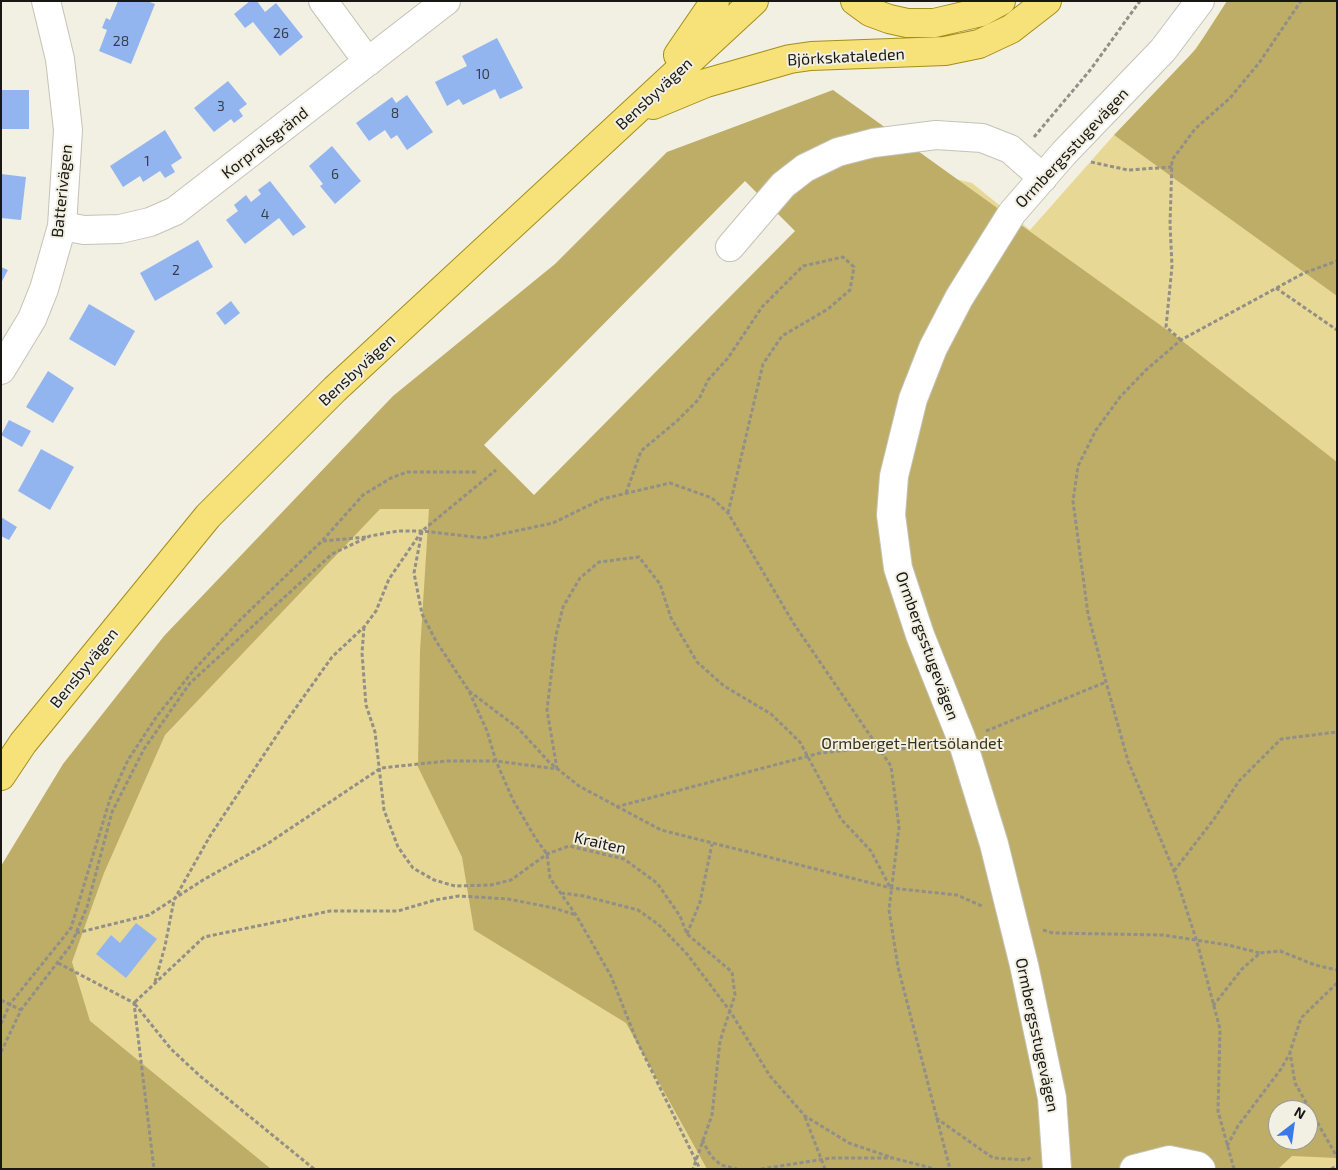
<!DOCTYPE html>
<html>
<head>
<meta charset="utf-8">
<style>
  body { margin:0 }
  #map { position:relative; width:1338px; height:1170px; overflow:hidden; background:#f2efe3; font-family:"Exo 2",sans-serif }
  canvas { display:block }
  .frame { position:absolute; inset:0; border:2px solid #181713; pointer-events:none }
  .north { position:absolute; left:1268px; top:1100px; width:50px; height:50px; box-sizing:border-box; background:#f2efe3; border:1px solid #9b9990; border-radius:50%; rotate:30deg; font-size:14px; font-weight:700; line-height:20px; text-align:center; color:#181713 }
  .north::after { content:''; display:block; margin:auto; width:18px; height:22px; background:#3c79e8; clip-path:polygon(50% 0,100% 100%,50% 72%,0 100%) }
</style>
</head>
<body>
<div id="map">
<canvas width="1338" height="1170"></canvas>
<div class="frame"></div>
<div class="north">N</div>
</div>
<script>
const context = document.querySelector('canvas').getContext('2d');
context.lineJoin = 'round';
function fill(path, color) {
  context.fillStyle = color;
  context.fill(path, 'evenodd');
}
function poly(rows) {
  const path = new Path2D();
  for (const r of rows) {
    path.moveTo(r[0], r[1]);
    for (let i = 2; i < r.length; i += 2) path.lineTo(r[i], r[i + 1]);
  }
  return path;
}
function strokePath(path, color, width, dash) {
  context.strokeStyle = color;
  context.lineWidth = width;
  context.lineCap = dash ? 'butt' : 'round';
  context.setLineDash(dash || []);
  context.stroke(path);
}
function label(font, color, halo, rows, align = 'center') {
  context.font = font + ' "Exo 2",sans-serif';
  context.lineWidth = 4;
  context.setLineDash([]);
  context.textBaseline = 'middle';
  context.strokeStyle = halo;
  context.fillStyle = color;
  for (const [text, x, y, turn = 0] of rows) {
    context.save();
    context.translate(x, y);
    context.rotate((+turn || 0) * Math.PI / 180);
    context.textAlign = isNaN(turn) ? turn : align;
    if (halo) context.strokeText(text, 0, 0);
    context.fillText(text, 0, 0);
    context.restore();
  }
}
const green = poly([
  [1231,1,1337,1,1337,1169,1,1169,1,887,400,435,523,537,931,173,972,183,1030,230,1114,135,1125,142],
  [1278,1110,1308,1110,1308,1140,1278,1140]
]);
const forest = poly([
  [1227,1,1337,1,1337,296,1114,135,1196,49],
  [833,90,1181,340,1337,462,1337,1158,1292,1156,1278,1169,707,1169,626,1023,474,930,462,857,418,767,420,651,429,509,380,509,165,735,104,873,72,962,90,1021,271,1169,1,1169,1,866,63,764,164,636,393,396,555,264,667,152],
  [745,181,795,231,534,495,484,445],
  [1278,1110,1308,1110,1308,1140,1278,1140]
]);
const building = poly([
  [118,1,147,1,155,4,131,64,99,51,107,30,102,28,106,18,110,20],
  [250,1,257,1,265,12,276,3,303,37,280,56,253,22,245,28,234,14],
  [497,38,523,88,500,99,495,89,463,105,459,99,447,106,435,82,467,66,462,56],
  [228,81,247,104,239,110,243,116,234,123,231,119,214,132,194,108],
  [1,90,29,90,29,129,1,129],
  [407,95,433,132,407,150,397,135,391,139,385,130,369,141,356,123,392,97,396,103],
  [165,130,182,158,171,165,175,172,165,178,160,171,143,182,140,176,123,187,110,166],
  [332,146,361,181,335,204,320,186,323,184,309,166],
  [1,174,26,177,21,220,1,218],
  [270,181,306,227,293,236,279,218,245,244,226,220,238,211,234,205,246,195,251,202,261,194,258,190],
  [198,240,213,267,155,301,140,273],
  [1,267,8,270,1,283],
  [231,301,240,313,225,325,216,313],
  [89,304,135,331,115,366,69,339],
  [48,371,74,388,53,423,26,407],
  [9,420,31,431,22,447,1,435],
  [41,449,74,467,50,510,18,491],
  [1,517,17,527,9,540,1,536],
  [136,923,157,939,126,978,96,954,111,935,120,943]
]);
const path = poly([
  [1034,137,1091,69,1140,1],
  [1091,162,1128,170,1172,167],
  [1276,288,1337,330],
  [1181,340,1166,327,1172,266,1170,224,1172,160,1195,129,1230,98,1259,63,1301,1],
  [626,493,641,451,677,421,699,399,708,380,728,358,762,307,803,266,843,257,854,267,850,290,828,309,782,336,763,364,728,513],
  [422,531,414,573,422,614,436,641,469,691,487,731,496,761,513,800,536,839,547,854,550,878,576,915,611,976,636,1039,700,1169],
  [323,541,367,537],
  [364,627,362,653,366,705,375,732,384,810,398,847,413,868,434,880,455,886,491,885,511,880,547,854,569,846,624,859,657,883,680,916,687,934,732,972,735,995,720,1041,712,1115,693,1169],
  [469,691,518,728,549,762,579,786,661,830,891,888,957,895,984,907],
  [986,731,1106,682],
  [616,807,820,753,878,747,910,749,937,745],
  [1174,871,1214,819,1239,781,1281,739,1337,732],
  [561,893,584,896,638,910,658,924,687,954,730,1011,770,1076,805,1116,849,1143,893,1158],
  [1043,930,1053,933,1163,935,1228,945,1260,953],
  [76,933,149,915,203,880,267,844,381,768,447,761,496,761,557,769,547,710,556,635,563,607,580,578,599,562,639,557,660,584,671,618,697,662,724,686,771,714,800,742,841,819,871,851,890,887],
  [687,934,700,902,712,844],
  [58,963,134,1003,154,1169],
  [155,982,165,946,174,900,210,836,285,723,332,657,364,627,376,611,389,579,422,531,496,470],
  [1337,983,1301,1018,1290,1052,1295,1083,1337,1157],
  [1,1000,21,1010],
  [1213,1006,1242,969,1260,953,1280,951,1315,965,1337,970],
  [1,1024,10,1004,71,928,110,799,128,760,157,716,193,671,240,620,322,541,363,495,391,478,407,472,476,472],
  [1,1052,21,1010,71,945,87,907,112,812,144,749,190,683,332,554,370,536,398,531,422,531,483,538,553,523,602,499,670,483,712,498,728,513,794,624,891,766,899,827,889,910,898,967,950,1169],
  [805,1117,825,1169],
  [936,1118,993,1158,1027,1160,1031,1157],
  [702,1140,711,1156,721,1165,737,1169],
  [1227,1146,1238,1126,1281,1069,1290,1053],
  [314,1169,200,1076,171,1049,134,1003,204,937,330,911,398,911,435,900,459,896,508,899,554,908,576,915],
  [761,1169,831,1158,893,1158,935,1169],
  [1234,1169,1218,1111,1220,1029,1197,942,1174,871,1128,761,1106,682,1088,614,1073,501,1078,466,1096,430,1120,397,1146,370,1181,340,1304,273,1337,261],
  [1331,1169,1337,1166]
]);
const minor = poly([
  [323,1,368,62],
  [62,226,84,230,120,229,150,222,175,211,446,1],
  [730,247,783,185,805,168,838,152,873,143,936,135,982,138,1010,149,1043,178],
  [1,370,32,319,44,289,62,226,68,130,60,59,46,1],
  [1057,1169,1052,1098,1024,965,994,844,962,740,920,635,898,568,891,515,894,476,913,399,933,348,959,298,992,245,1012,213,1064,153,1163,50,1200,1],
  [1134,1169,1169,1160,1198,1166,1201,1169]
]);
const major = poly([
  [855,1,870,12,889,19,907,23,934,23,981,12,1001,1],
  [678,55,715,1],
  [653,105,706,83,790,59,811,56,945,51,979,44,1011,29,1047,1],
  [1,776,23,743,208,516,335,389,754,1]
]);
const numberNames = [
  ["26",281,33],
  ["28",121,41],
  ["10",483,74],
  ["3",221,106],
  ["8",395,113],
  ["1",147,161],
  ["6",335,174],
  ["4",265,214],
  ["2",176,270]
];
const streetNames = [
  ["Björkskataleden",846,57,-3],
  ["Bensbyvägen",654,94,-43],
  ["Korpralsgränd",265,143,-38],
  ["Ormbergsstugevägen",1072,148,-47],
  ["Batterivägen",62,191,-84],
  ["Bensbyvägen",357,370,-43],
  ["Ormbergsstugevägen",927,646,70],
  ["Bensbyvägen",84,668,-51],
  ["Kraiten",600,843,13],
  ["Ormbergsstugevägen",1037,1035,78]
];
const parkNames = [
  ["Ormberget-Hertsölandet",912,744]
];
fill(green, '#e8d896');
fill(forest, '#bdad67');
fill(building, '#93b5ef');
strokePath(minor, '#c5c3b7', 30);
strokePath(major, '#a48e1a', 30);
strokePath(path, '#918f87', 3, [4, 2.5]);
strokePath(minor, '#fff', 28);
strokePath(major, '#f6e278', 28);
label('14px', '#373e4a', null, numberNames);
label('16px', '#181713', '#f2efe3', streetNames);
label('16px', '#393212', '#f2efe3', parkNames);
</script>
</body>
</html>
